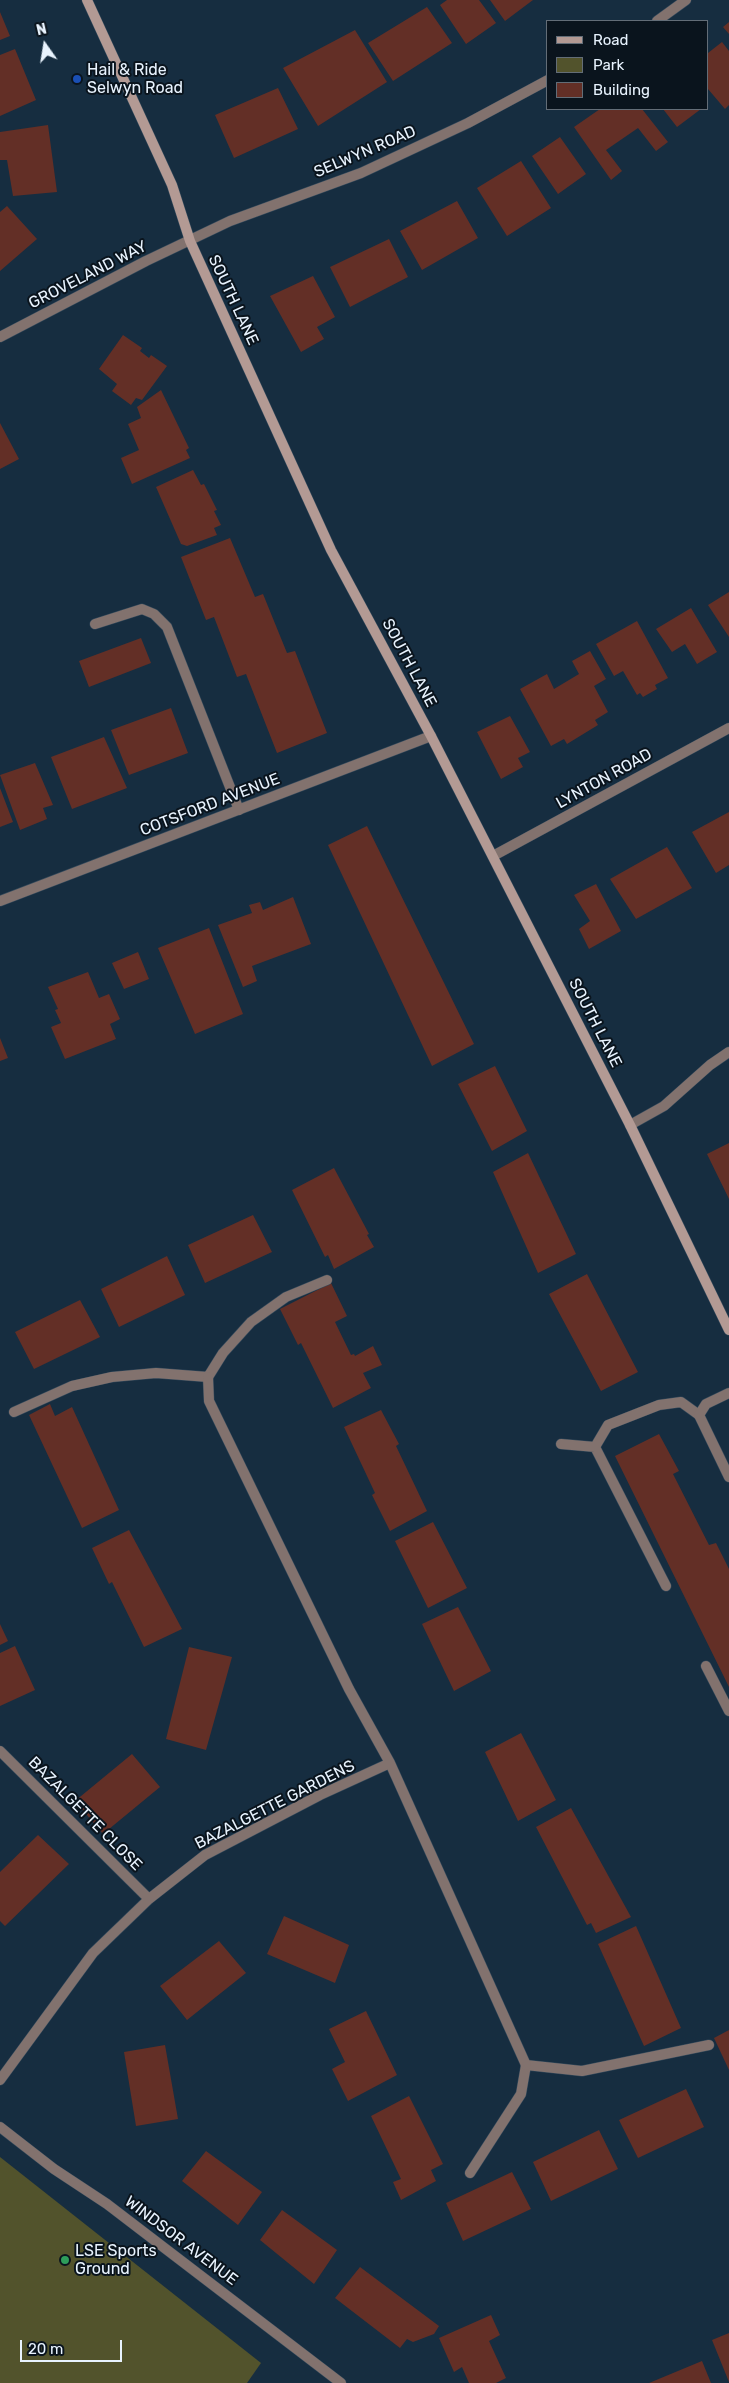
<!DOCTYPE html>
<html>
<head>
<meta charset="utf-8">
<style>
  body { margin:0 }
  #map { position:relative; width:729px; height:2383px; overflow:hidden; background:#162d40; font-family:Rubik,sans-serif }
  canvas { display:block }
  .legend { position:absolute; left:546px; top:20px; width:162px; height:90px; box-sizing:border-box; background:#0a141d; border:1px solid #636d77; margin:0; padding:6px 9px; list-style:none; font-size:15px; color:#e8f3fe }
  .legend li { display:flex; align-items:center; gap:10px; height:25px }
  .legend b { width:25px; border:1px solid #636d77 }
  .north { position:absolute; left:20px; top:20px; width:50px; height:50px; -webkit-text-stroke:4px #0a141d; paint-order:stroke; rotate:347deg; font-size:14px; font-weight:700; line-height:20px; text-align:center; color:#e8f3fe }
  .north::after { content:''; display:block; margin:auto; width:18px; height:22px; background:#e8f3fe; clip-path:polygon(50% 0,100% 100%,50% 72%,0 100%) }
  .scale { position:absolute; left:20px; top:2340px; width:102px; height:22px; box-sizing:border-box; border:2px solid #e8f3fe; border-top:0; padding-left:6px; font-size:15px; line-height:18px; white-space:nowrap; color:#e8f3fe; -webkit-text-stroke:4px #0a141d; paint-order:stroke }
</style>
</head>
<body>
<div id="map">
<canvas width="729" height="2383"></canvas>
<ul class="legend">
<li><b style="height:6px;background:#b39a94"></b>Road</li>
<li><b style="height:14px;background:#52532c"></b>Park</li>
<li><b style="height:14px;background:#632f26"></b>Building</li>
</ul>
<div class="north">N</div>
<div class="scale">20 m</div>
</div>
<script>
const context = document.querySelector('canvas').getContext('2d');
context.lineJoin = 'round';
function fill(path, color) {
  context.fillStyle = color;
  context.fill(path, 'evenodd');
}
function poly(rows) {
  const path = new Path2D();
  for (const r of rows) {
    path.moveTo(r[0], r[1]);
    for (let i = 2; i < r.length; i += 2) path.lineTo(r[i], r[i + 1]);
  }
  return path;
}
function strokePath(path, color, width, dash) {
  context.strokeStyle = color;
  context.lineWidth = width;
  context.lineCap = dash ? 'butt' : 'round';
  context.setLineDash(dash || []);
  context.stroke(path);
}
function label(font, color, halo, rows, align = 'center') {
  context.font = font + ' Rubik,sans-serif';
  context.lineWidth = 4;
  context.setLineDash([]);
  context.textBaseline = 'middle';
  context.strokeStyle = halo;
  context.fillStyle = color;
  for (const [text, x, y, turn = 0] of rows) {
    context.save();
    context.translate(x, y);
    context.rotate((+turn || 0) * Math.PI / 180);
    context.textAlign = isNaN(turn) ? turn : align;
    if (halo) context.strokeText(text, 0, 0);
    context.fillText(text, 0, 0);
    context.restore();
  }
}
const green = poly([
  [0,2157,261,2363,247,2383,0,2383]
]);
const building = poly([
  [447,0,479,0,496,23,466,44,440,5],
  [490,0,533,0,505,21],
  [427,7,452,43,393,81,368,43],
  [0,12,10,36,0,40],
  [729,22,729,34,723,27],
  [355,30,387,82,318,126,283,68],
  [722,42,729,51,729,105,725,109,708,89,708,53],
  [15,49,36,100,0,116,0,55],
  [278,88,298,129,234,158,215,115],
  [600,109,642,109,668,142,656,151,638,128,606,150,622,171,611,180,574,127],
  [663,109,701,109,677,127],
  [48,125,57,192,13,196,7,160,0,160,0,132],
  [560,137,586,174,558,194,532,156],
  [521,161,551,208,507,236,477,188],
  [457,201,478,238,422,270,400,231],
  [7,206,37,239,0,271,0,212],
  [389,239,408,277,350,307,330,267],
  [313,276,335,317,317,327,324,339,301,352,270,296],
  [123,335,142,348,140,351,149,358,151,355,167,366,142,400,136,398,131,405,112,391,117,384,99,369],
  [161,390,189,448,186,450,190,458,132,484,121,458,139,450,128,424,141,418,137,407],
  [0,423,19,459,0,469],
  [193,470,201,485,204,484,217,510,214,511,221,525,214,528,217,535,187,546,181,544,156,487],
  [230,538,255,597,263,594,287,653,295,651,327,733,277,753,246,674,237,677,214,617,206,620,181,557],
  [729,592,729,637,708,605],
  [691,608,717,652,697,664,685,644,672,652,656,629],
  [637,621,668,678,655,685,657,689,643,697,640,693,637,695,623,671,614,676,596,644],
  [141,638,151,663,89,687,79,661],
  [590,651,606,679,594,686,608,712,595,720,598,725,567,744,564,739,551,746,520,689,547,674,554,689,579,674,572,661],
  [171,708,188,753,129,775,111,730],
  [510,716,530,752,518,758,523,767,501,779,477,732],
  [104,737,127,788,72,809,51,757],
  [35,763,53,805,43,808,47,819,20,830,0,775],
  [0,788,13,822,0,827],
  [729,812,729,865,716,873,692,832],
  [367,826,474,1044,432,1066,328,845],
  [667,847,692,888,636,919,610,879],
  [596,884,621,931,589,949,579,929,590,921,574,895],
  [293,897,311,944,252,966,257,981,243,987,218,925,252,913,249,905,260,902,263,910],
  [209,928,243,1014,195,1034,158,948],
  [138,952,149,979,124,989,112,963],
  [88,972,99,998,109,994,120,1019,110,1024,116,1039,65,1059,51,1027,61,1023,55,1010,58,1009,48,987],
  [0,1038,8,1058,0,1061],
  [495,1066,527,1131,492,1151,458,1084],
  [729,1143,729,1199,707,1154],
  [528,1153,576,1254,538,1273,493,1172],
  [334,1168,369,1234,367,1235,374,1247,334,1269,328,1255,325,1257,292,1190],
  [253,1215,272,1252,205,1283,188,1245],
  [167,1256,185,1295,119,1327,101,1289],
  [587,1274,638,1372,601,1391,549,1294],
  [331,1283,347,1316,335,1322,351,1355,354,1354,355,1356,373,1346,382,1365,363,1373,371,1388,333,1408,301,1343,298,1345,280,1309],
  [80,1300,100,1337,34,1369,15,1332],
  [50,1404,55,1416,72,1407,119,1510,82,1528,29,1415],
  [381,1410,399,1444,396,1446,427,1511,390,1531,372,1495,375,1493,344,1427],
  [659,1434,679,1471,673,1474,709,1545,716,1543,729,1569,729,1687,615,1456],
  [433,1522,467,1588,428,1608,395,1541],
  [129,1530,182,1629,144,1647,112,1582,109,1584,92,1548],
  [458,1607,491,1671,454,1691,422,1624],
  [0,1624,8,1641,0,1645],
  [15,1646,35,1690,0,1706,0,1653],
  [189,1647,232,1657,206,1750,166,1739],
  [521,1733,556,1800,518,1821,485,1752],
  [132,1754,160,1787,103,1834,75,1801],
  [571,1808,631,1917,596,1933,591,1923,587,1925,536,1827],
  [38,1835,69,1864,5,1926,0,1921,0,1872],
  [284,1916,349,1945,335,1983,267,1954],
  [636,1926,681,2028,644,2046,598,1944],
  [219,1941,246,1973,187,2020,160,1986],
  [366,2011,397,2075,348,2101,332,2069,345,2062,329,2029],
  [729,2030,729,2070,714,2038],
  [165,2045,178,2119,136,2126,124,2052],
  [686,2089,704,2127,638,2158,619,2120],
  [409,2096,443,2164,431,2170,436,2181,401,2200,393,2182,401,2179,371,2116],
  [599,2130,618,2169,551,2201,533,2162],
  [206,2151,262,2192,238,2225,182,2181],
  [512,2172,531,2209,463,2241,446,2203],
  [282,2210,337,2250,314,2284,260,2240],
  [360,2267,439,2326,434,2334,413,2342,407,2339,400,2348,335,2298],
  [491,2315,500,2335,489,2341,506,2378,496,2383,469,2383,462,2367,454,2372,439,2338],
  [729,2333,729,2382,712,2340],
  [702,2361,711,2383,649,2383]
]);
const lane = poly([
  [95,624,142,609,154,614,167,627,239,810],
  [14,1412,72,1386,112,1377,156,1373,208,1377,223,1353,251,1322,286,1297,327,1280],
  [561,1444,595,1447],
  [666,1586,595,1447,608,1425,659,1405,681,1402,699,1415],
  [706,1666,729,1711],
  [470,2173,521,2094,526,2065,582,2071,709,2045]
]);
const street = poly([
  [657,21,686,0],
  [0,337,146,261,230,221,361,173,468,123,548,80],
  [493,856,729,728],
  [0,901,431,736],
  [630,1125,664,1106,710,1065,729,1052],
  [208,1377,209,1401,349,1689,390,1763,526,2065],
  [729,1393,706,1404,699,1415,729,1477],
  [0,1751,149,1899],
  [0,2080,93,1953,149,1899,205,1855,320,1795,390,1763],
  [0,2127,54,2169,107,2204,341,2383]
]);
const secondary = poly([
  [87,0,172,185,190,241,331,550,431,736,630,1125,729,1330]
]);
const markers = [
  [77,79,5,"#1a4fb4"],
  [65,2260,5,"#2e9e5b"]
];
const poiNames = [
  ["Hail & Ride",87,70],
  ["Selwyn Road",87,88],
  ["LSE Sports",75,2251],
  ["Ground",75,2269]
];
const streetNames = [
  ["SELWYN ROAD",365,152,-23],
  ["GROVELAND WAY",88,275,-27],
  ["SOUTH LANE",233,300,65],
  ["SOUTH LANE",409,663,62],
  ["LYNTON ROAD",604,779,-29],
  ["COTSFORD AVENUE",210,805,-21],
  ["SOUTH LANE",595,1023,63],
  ["BAZALGETTE GARDENS",275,1805,-27],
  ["BAZALGETTE CLOSE",85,1814,45],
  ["WINDSOR AVENUE",181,2241,37]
];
fill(green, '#52532c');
fill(building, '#632f26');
strokePath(lane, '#33495b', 11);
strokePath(street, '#33495b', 11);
strokePath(secondary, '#33495b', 11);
strokePath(lane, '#82726e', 10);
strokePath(street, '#82726e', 10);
strokePath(secondary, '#b39a94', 10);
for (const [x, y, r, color] of markers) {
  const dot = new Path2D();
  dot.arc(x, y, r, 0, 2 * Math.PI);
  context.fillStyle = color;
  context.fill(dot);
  strokePath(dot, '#0a141d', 2);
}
label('16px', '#e8f3fe', '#0a141d', poiNames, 'left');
label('16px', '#e8f3fe', '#0a141d', streetNames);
</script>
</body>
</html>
